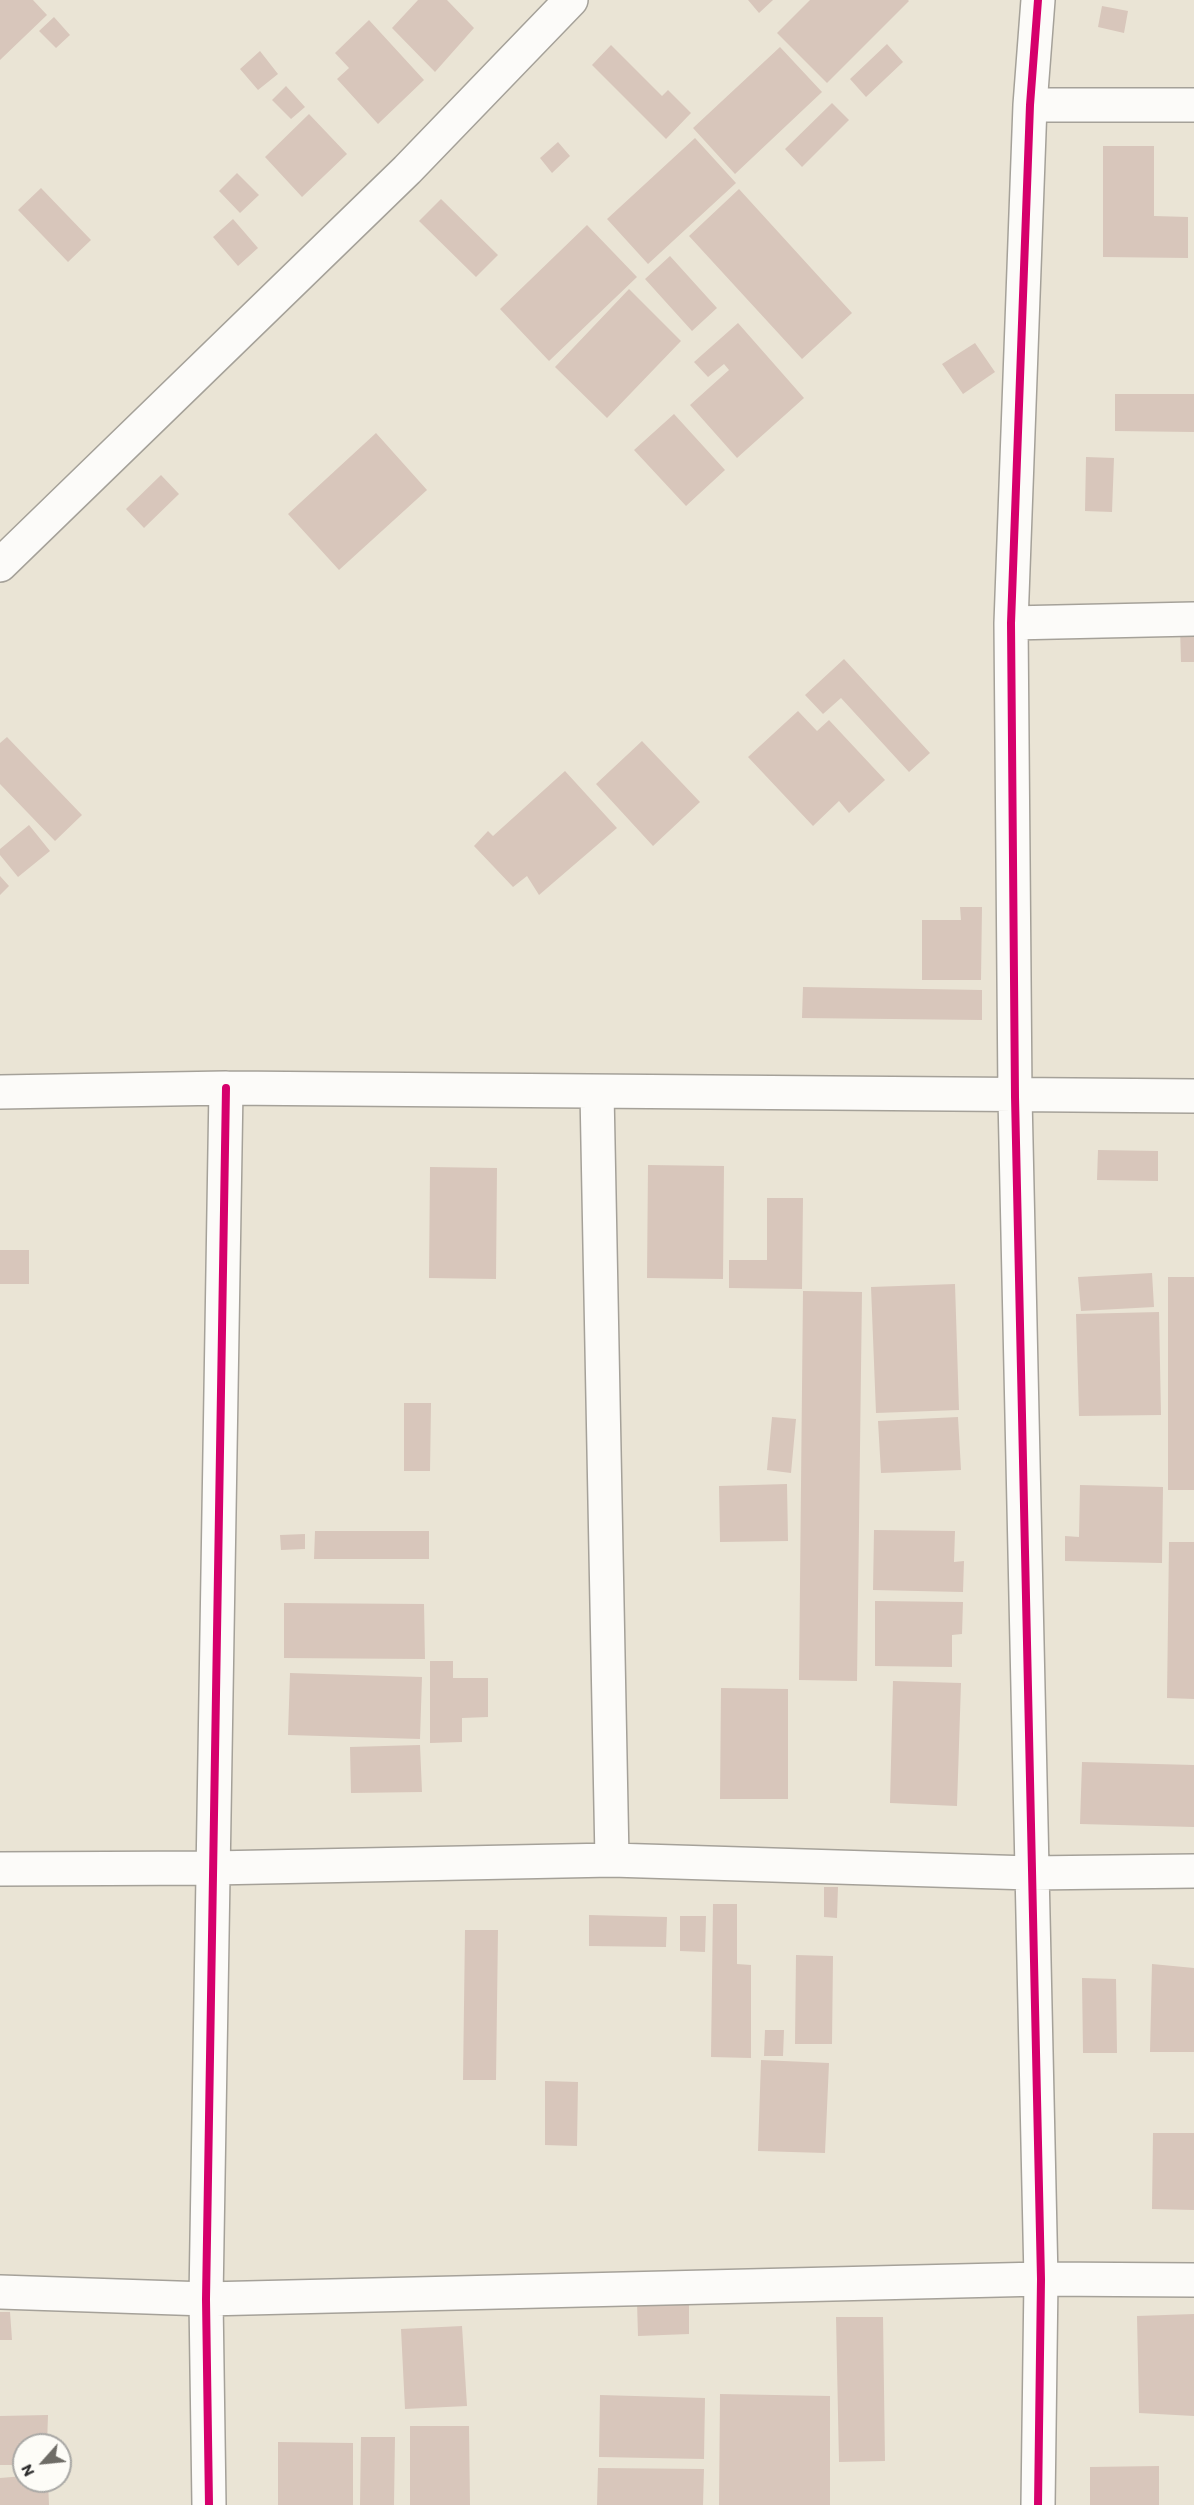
<!DOCTYPE html>
<html>
<head>
<meta charset="utf-8">
<style>
  body { margin:0 }
  #map { position:relative; width:1194px; height:2505px; overflow:hidden; background:#eae4d5; font-family:Itim,sans-serif }
  canvas { display:block }
  .north { position:absolute; left:12px; top:2433px; width:60px; height:60px; box-sizing:border-box; background:#fdfcf7; border:2px solid #a9a8a5; border-radius:50%; rotate:243deg; font-size:16px; font-weight:700; line-height:24px; text-align:center; color:#2b2b2b }
  .north::after { content:''; display:block; margin:auto; width:21px; height:27px; background:#6e6c66; clip-path:polygon(50% 0,100% 100%,50% 72%,0 100%) }
</style>
</head>
<body>
<div id="map">
<canvas width="1194" height="2505"></canvas>
<div class="north">N</div>
</div>
<script>
const context = document.querySelector('canvas').getContext('2d');
context.lineJoin = 'round';
function fill(path, color) {
  context.fillStyle = color;
  context.fill(path, 'evenodd');
}
function poly(rows) {
  const path = new Path2D();
  for (const r of rows) {
    path.moveTo(r[0], r[1]);
    for (let i = 2; i < r.length; i += 2) path.lineTo(r[i], r[i + 1]);
  }
  return path;
}
function strokePath(path, color, width, dash) {
  context.strokeStyle = color;
  context.lineWidth = width;
  context.lineCap = dash ? 'butt' : 'round';
  context.setLineDash(dash || []);
  context.stroke(path);
}
const building = poly([
  [0,0,33,0,47,15,0,60],
  [418,0,447,0,474,28,435,72,392,28],
  [748,0,773,0,759,13],
  [810,0,908,0,909,1,827,83,777,33],
  [1102,6,1128,11,1124,33,1098,27],
  [54,17,70,35,56,48,39,31],
  [369,20,424,80,378,124,337,79,349,68,335,53],
  [887,44,903,62,866,97,850,79],
  [611,45,662,96,668,90,691,113,666,139,592,65],
  [780,47,822,92,735,174,693,128],
  [260,51,278,74,258,90,240,69],
  [286,86,305,107,291,119,272,100],
  [832,103,849,120,802,167,785,149],
  [309,114,347,154,302,197,265,157],
  [695,138,736,183,648,264,607,219],
  [558,142,570,156,552,173,540,158],
  [1103,146,1154,146,1154,216,1188,217,1188,258,1103,257],
  [237,173,259,195,240,213,219,191],
  [41,188,91,240,68,262,18,210],
  [739,189,852,313,802,359,689,236],
  [441,199,498,255,476,277,419,221],
  [233,219,258,248,238,266,213,237],
  [587,225,637,277,549,361,500,309],
  [670,256,717,308,692,331,645,279],
  [629,289,681,341,607,418,555,367],
  [738,323,804,398,737,458,690,405,729,370,724,364,708,377,694,362],
  [975,343,995,372,963,394,942,364],
  [1115,394,1194,394,1194,432,1115,431],
  [674,414,725,470,686,506,634,450],
  [376,433,427,490,339,570,288,514],
  [1086,457,1114,458,1112,512,1085,511],
  [161,475,179,494,144,528,126,509],
  [1180,628,1194,628,1194,662,1181,662],
  [844,659,930,753,909,772,841,698,823,714,805,695],
  [798,711,817,731,829,720,885,780,849,813,839,801,813,826,748,757],
  [7,737,82,815,55,841,0,784,0,743],
  [642,741,700,802,653,846,596,784],
  [565,771,617,828,539,895,527,876,513,887,474,846,488,831,493,836],
  [29,825,50,851,18,877,0,855,0,849],
  [0,876,9,886,0,895],
  [960,907,982,907,981,980,922,980,922,920,961,920],
  [803,987,982,990,982,1020,802,1018],
  [1098,1150,1158,1151,1158,1181,1097,1180],
  [648,1165,724,1166,723,1279,647,1278],
  [430,1167,497,1168,496,1279,429,1278],
  [767,1198,803,1198,802,1289,729,1288,729,1260,767,1260],
  [0,1250,29,1250,29,1284,0,1284],
  [1152,1273,1154,1307,1081,1311,1078,1277],
  [1168,1277,1194,1277,1194,1490,1168,1490],
  [955,1284,959,1410,876,1413,871,1287],
  [803,1291,862,1292,857,1681,799,1680],
  [1159,1312,1161,1415,1079,1416,1076,1314],
  [404,1403,431,1403,430,1471,404,1471],
  [772,1417,796,1419,791,1473,767,1470],
  [958,1417,961,1470,881,1473,878,1421],
  [787,1484,788,1541,720,1542,719,1486],
  [1080,1485,1163,1487,1162,1563,1065,1561,1065,1536,1079,1537],
  [874,1530,955,1531,954,1562,964,1561,963,1592,873,1590],
  [315,1531,429,1531,429,1559,314,1559],
  [305,1534,305,1549,281,1550,280,1535],
  [1169,1542,1194,1542,1194,1699,1167,1698],
  [875,1601,963,1602,962,1634,952,1635,952,1667,875,1666],
  [284,1603,424,1604,425,1659,284,1658],
  [430,1661,453,1661,453,1678,488,1678,488,1717,462,1718,462,1742,430,1743],
  [290,1673,422,1677,420,1739,288,1735],
  [893,1681,961,1683,957,1806,890,1803],
  [721,1688,788,1689,788,1799,720,1799],
  [420,1745,422,1792,351,1793,350,1747],
  [1082,1762,1194,1765,1194,1827,1080,1824],
  [824,1887,838,1887,837,1918,824,1917],
  [713,1904,737,1904,737,1964,751,1965,751,2058,711,2057],
  [589,1915,667,1917,666,1947,589,1946],
  [680,1916,706,1916,705,1952,680,1951],
  [465,1930,498,1930,496,2080,463,2080],
  [796,1955,833,1956,832,2044,795,2044],
  [1152,1964,1194,1968,1194,2052,1150,2052],
  [1082,1978,1116,1979,1117,2053,1083,2053],
  [765,2030,784,2030,783,2056,764,2056],
  [761,2060,829,2063,825,2153,758,2151],
  [545,2081,578,2082,577,2146,545,2145],
  [1153,2133,1194,2133,1194,2210,1152,2209],
  [689,2301,689,2334,638,2336,637,2302],
  [0,2312,10,2312,12,2340,0,2340],
  [1194,2314,1194,2416,1139,2413,1137,2316],
  [836,2317,883,2317,885,2461,839,2462],
  [462,2326,467,2406,405,2409,401,2329],
  [720,2394,830,2396,830,2505,719,2505],
  [600,2395,705,2398,704,2459,599,2457],
  [48,2415,47,2445,24,2445,24,2465,0,2465,0,2416],
  [410,2426,469,2426,470,2505,410,2505],
  [361,2437,395,2437,394,2505,360,2505],
  [278,2442,353,2443,353,2505,278,2505],
  [1159,2466,1159,2505,1090,2505,1090,2467],
  [598,2468,704,2469,703,2505,597,2505],
  [24,2476,24,2481,48,2481,49,2505,0,2505,0,2478]
]);
const minor = poly([
  [1038,0,1030,105,1011,623,1015,1097,1041,2279,1038,2505],
  [1030,105,1194,105],
  [0,565,407,170,571,0],
  [1011,623,1194,619],
  [0,1092,226,1088,1194,1096],
  [597,1092,612,1860],
  [0,1869,213,1868,612,1860,1030,1873,1194,1871],
  [0,2292,206,2299,1041,2279,1194,2280],
  [209,2505,206,2299,226,1088]
]);
const cycleway = poly([
  [1038,0,1030,105,1011,623,1015,1097,1041,2279,1038,2505],
  [209,2505,206,2299,226,1088]
]);
fill(building, '#d8c6bb');
strokePath(minor, '#a5a199', 36);
strokePath(minor, '#fcfbf9', 33);
strokePath(cycleway, '#d6006c', 8);
</script>
</body>
</html>
